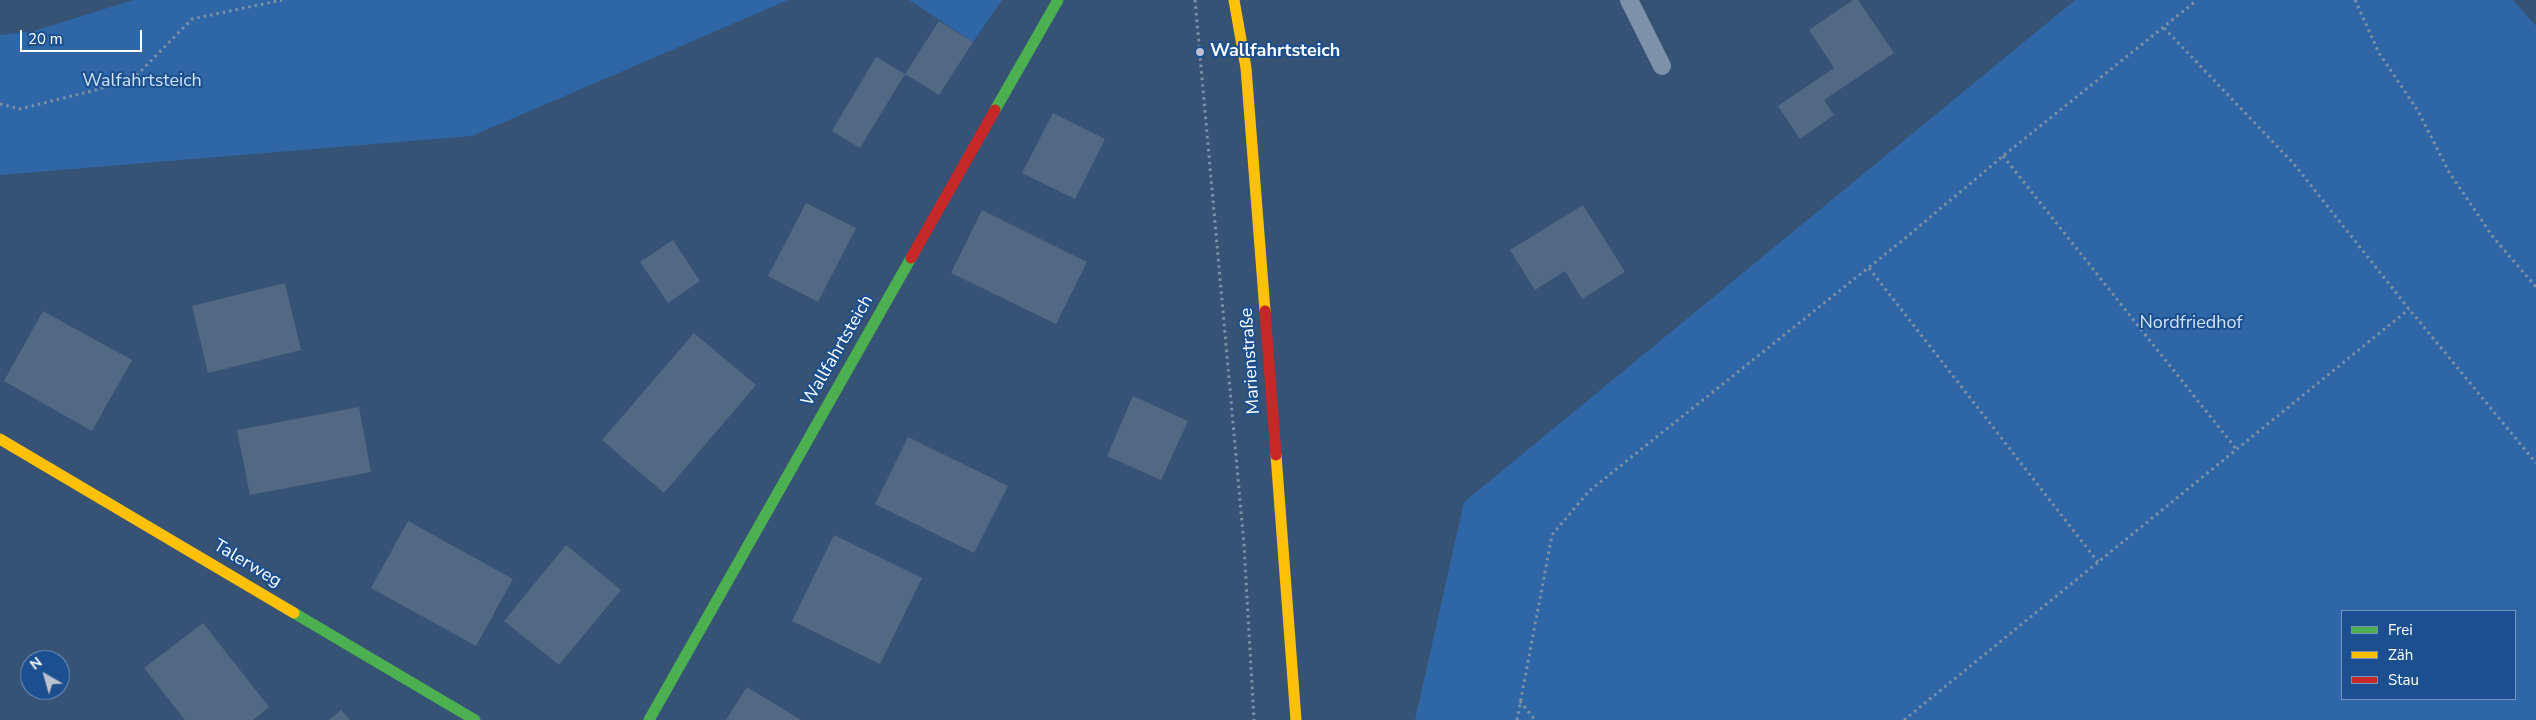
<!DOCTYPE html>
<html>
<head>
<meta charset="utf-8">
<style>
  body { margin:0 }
  #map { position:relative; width:2536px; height:720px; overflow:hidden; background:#365274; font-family:"Nunito Sans",sans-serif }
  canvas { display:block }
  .legend { position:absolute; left:2341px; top:610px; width:175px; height:90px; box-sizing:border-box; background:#1b4f8f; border:1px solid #7695bc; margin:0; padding:6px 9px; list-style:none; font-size:15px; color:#fff }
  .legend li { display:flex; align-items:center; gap:10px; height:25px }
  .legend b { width:25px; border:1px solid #7695bc }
  .north { position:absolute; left:20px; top:650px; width:50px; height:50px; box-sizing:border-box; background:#1b4f8f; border:1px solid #7695bc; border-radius:50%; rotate:322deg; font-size:14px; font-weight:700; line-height:20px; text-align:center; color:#fff }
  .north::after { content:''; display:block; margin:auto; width:18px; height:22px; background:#b9c2ce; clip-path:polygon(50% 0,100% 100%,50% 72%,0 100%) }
  .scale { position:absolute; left:20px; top:30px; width:122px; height:22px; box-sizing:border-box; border:2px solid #fff; border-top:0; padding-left:6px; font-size:15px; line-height:18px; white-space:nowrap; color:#fff; -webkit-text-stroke:4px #1b4f8f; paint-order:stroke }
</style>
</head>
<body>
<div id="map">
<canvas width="2536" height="720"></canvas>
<ul class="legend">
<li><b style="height:6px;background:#4caf50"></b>Frei</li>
<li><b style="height:6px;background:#ffc107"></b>Zäh</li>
<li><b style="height:6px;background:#c62828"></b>Stau</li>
</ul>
<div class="north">N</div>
<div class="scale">20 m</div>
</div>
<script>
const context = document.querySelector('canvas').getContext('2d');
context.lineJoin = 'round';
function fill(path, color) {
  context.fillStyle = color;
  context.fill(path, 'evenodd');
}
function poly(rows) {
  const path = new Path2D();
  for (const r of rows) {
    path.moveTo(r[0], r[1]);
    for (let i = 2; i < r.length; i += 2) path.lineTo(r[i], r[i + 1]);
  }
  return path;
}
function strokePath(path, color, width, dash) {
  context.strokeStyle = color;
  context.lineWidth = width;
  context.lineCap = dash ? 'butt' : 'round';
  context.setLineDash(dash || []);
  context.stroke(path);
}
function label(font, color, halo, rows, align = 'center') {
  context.font = font + ' "Nunito Sans",sans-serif';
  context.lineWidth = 4;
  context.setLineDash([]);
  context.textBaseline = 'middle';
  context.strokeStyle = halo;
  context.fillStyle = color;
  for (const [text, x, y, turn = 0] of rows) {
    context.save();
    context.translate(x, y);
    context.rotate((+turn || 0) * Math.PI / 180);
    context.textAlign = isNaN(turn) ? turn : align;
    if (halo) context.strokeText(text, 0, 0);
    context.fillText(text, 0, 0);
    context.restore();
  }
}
const green = poly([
  [133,0,788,0,472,136,0,175,0,35,34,31],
  [909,0,1002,0,973,42],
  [2075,0,2513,0,2536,26,2536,720,1415,720,1464,502],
  [2515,611,2515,699,2342,699,2342,611]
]);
const building = poly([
  [1853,0,1858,0,1894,53,1824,100,1834,115,1800,139,1778,106,1834,68,1809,30],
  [939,21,973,42,939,95,905,74],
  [876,57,905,74,860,148,832,131],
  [1053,113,1105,139,1075,199,1022,173],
  [806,203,856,228,818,302,768,276],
  [1583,205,1625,272,1582,299,1565,271,1535,290,1510,250],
  [982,210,1087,262,1056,324,951,273],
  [673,240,700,281,668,303,640,262],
  [285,283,301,350,208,373,192,306],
  [43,311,132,360,92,431,4,381],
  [694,333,756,385,664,493,602,440],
  [1133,396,1188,421,1161,480,1107,456],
  [359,407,371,472,250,495,237,430],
  [908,437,1008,486,974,553,875,504],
  [408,521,513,579,476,646,371,588],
  [834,535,922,578,880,664,792,621],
  [566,545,621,590,559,665,504,621],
  [203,623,269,707,253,720,185,720,144,668],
  [747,687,801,720,726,720],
  [341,710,350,720,329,720]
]);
const path = poly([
  [1195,0,1244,545,1254,720],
  [2355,0,2379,53,2418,111,2449,172,2493,237,2536,287],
  [2164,28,2294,164,2409,309,2536,463],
  [0,104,20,109,131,81,192,19,282,0],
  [2003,156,2237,450],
  [1869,268,2098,562],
  [1520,701,1535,720],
  [1517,720,1552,535,1589,491,1903,240,2003,156,2197,0],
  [1904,720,2409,309]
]);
const lane = poly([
  [1629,0,1662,66]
]);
const fast = poly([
  [995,110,1058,0],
  [294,613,475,720],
  [649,720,911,258]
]);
const slow = poly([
  [1234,0,1246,68,1265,311],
  [0,439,294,613],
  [1276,455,1296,720]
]);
const jam = poly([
  [911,258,995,110],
  [1265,311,1276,455]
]);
const markers = [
  [1200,52,5,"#b9c2ce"]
];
const poiNames = [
  ["Wallfahrtsteich",1210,52]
];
const parkNames = [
  ["Walfahrtsteich",142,82],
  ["Nordfriedhof",2191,324]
];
const streetNames = [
  ["Wallfahrtsteich",838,351,-60],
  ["Marienstraße",1251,361,-94],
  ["Talerweg",247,564,31]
];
fill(green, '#2f66a5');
fill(building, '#526984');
strokePath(path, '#7d92a8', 3, [2.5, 4]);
strokePath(lane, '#7d92a8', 18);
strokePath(fast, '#4caf50', 11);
strokePath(slow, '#ffc107', 11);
strokePath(jam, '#c62828', 11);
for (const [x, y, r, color] of markers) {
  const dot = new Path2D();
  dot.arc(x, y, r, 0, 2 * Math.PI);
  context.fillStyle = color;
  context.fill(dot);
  strokePath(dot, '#1b4f8f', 2);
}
label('bold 18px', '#fff', '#1b4f8f', poiNames, 'left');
label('18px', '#cfe3fa', '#1b4f8f', parkNames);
label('18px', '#fff', '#1b4f8f', streetNames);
</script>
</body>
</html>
